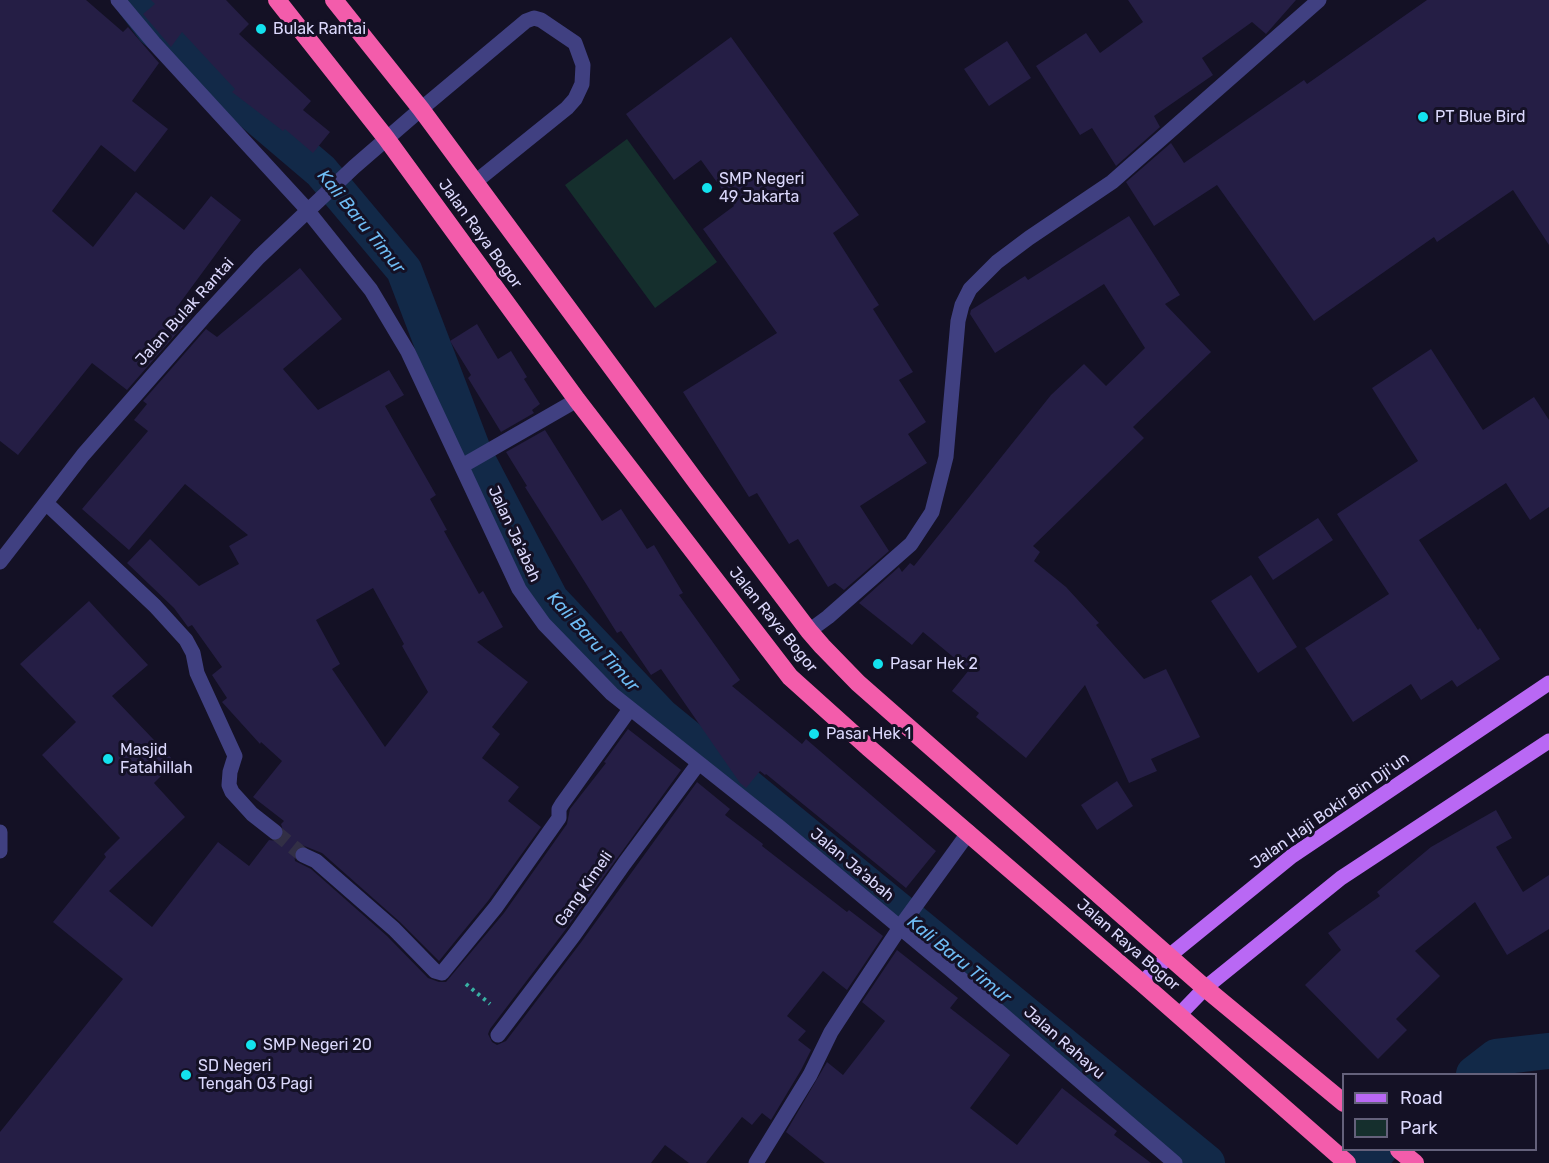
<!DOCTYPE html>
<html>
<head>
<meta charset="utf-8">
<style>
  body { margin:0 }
  #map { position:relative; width:1549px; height:1163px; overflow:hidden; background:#141125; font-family:Rubik,sans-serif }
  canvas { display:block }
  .legend { position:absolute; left:1342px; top:1073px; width:195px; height:78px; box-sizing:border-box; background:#141125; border:2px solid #64617b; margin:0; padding:8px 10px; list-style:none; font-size:18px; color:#dbd8fc }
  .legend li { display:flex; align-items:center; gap:12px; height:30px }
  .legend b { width:30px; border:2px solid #64617b }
</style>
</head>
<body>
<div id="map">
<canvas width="1549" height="1163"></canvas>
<ul class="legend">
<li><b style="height:8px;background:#b968f4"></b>Road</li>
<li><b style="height:16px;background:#152f2d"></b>Park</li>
</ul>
</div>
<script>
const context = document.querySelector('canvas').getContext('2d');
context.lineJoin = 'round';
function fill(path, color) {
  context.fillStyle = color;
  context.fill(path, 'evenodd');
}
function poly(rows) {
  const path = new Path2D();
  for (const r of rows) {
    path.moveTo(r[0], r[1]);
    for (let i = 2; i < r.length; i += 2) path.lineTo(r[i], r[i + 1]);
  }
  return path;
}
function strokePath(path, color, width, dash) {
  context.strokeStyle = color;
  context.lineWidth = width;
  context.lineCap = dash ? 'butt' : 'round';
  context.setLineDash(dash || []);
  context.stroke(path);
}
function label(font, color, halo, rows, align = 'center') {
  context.font = font + ' Rubik,sans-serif';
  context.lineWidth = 6;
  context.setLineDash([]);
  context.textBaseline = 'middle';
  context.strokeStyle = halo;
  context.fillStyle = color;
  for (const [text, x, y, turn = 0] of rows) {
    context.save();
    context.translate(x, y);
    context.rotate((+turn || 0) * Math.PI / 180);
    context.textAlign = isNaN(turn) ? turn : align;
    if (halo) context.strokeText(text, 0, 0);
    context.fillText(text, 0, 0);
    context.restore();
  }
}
const green = poly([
  [627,139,717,262,655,308,565,185]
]);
const canal = poly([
  [132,0,154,29,321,171,404,270,474,453,551,600,661,716,1207,1163],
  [1474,1074,1496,1057,1549,1051],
  [1362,1163,1379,1150]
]);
const building = poly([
  [0,0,86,0,123,32,128,27,159,63,132,101,168,129,135,172,101,145,52,211,93,247,136,192,184,230,211,196,241,220,177,307,191,317,127,390,92,363,18,455,0,441],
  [151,0,226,0,249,24,239,34,311,101,303,110,330,132,313,153,285,129,283,131,232,92,235,89,182,32,171,47,143,14,155,4],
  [1128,0,1296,0,1266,34,1252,22,1202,58,1213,75,1154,116,1160,127,1116,166,1092,128,1080,135,1036,66,1086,33,1100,53,1143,22],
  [1427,0,1549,0,1549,245,1513,190,1437,242,1434,237,1314,321,1217,185,1154,226,1126,182,1171,143,1184,163,1304,80,1307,84],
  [731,37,859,215,833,233,879,305,873,309,913,372,899,380,926,422,908,434,927,463,860,506,889,551,844,590,835,583,828,587,798,539,789,544,757,493,749,497,683,392,777,333,703,229,734,206,701,160,674,180,626,114],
  [1007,41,1031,78,989,106,964,69],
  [1129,216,1180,295,1165,304,1211,352,1133,427,1144,438,1033,546,1040,552,1034,561,1066,587,1099,623,1096,625,1144,679,1166,669,1200,737,1151,759,1157,771,1129,783,1085,685,1026,758,976,717,979,713,952,691,969,670,923,632,912,645,859,603,899,567,902,572,910,563,914,566,1051,395,1084,364,1106,386,1145,348,1104,284,995,353,970,314,971,310,1025,276,1028,280],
  [300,268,342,319,283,369,318,410,389,370,404,395,385,406,436,495,430,499,447,530,444,531,479,594,483,591,503,627,477,642,528,682,492,727,500,734,482,758,519,787,508,801,541,827,488,901,439,961,400,922,322,853,302,845,294,851,295,861,311,869,387,936,428,978,439,982,446,982,504,913,567,824,570,809,606,763,604,762,628,729,681,770,566,929,490,1029,488,1034,492,1042,497,1045,506,1041,582,941,697,782,730,809,725,815,763,844,762,846,847,912,849,910,883,936,847,990,823,971,787,1016,806,1031,798,1040,811,1050,801,1070,771,1120,762,1113,752,1125,742,1117,706,1163,689,1163,665,1145,651,1163,0,1163,0,1132,123,979,53,922,106,857,104,854,120,838,42,755,76,722,20,664,89,601,148,665,112,696,175,762,154,783,185,817,109,891,152,927,218,842,249,866,269,840,278,841,284,834,281,824,284,821,253,797,282,761,261,742,260,744,222,702,227,698,212,675,222,667,192,625,188,627,174,608,127,563,150,539,199,586,239,564,229,546,248,535,185,484,129,550,82,509,148,431,134,420,147,404,143,401,206,329,217,337],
  [373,588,404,644,402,646,428,692,385,747,332,669,340,664,316,620],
  [477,324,498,359,511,351,527,377,524,379,540,404,532,410,534,413,501,432,468,378,471,375,450,341],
  [1431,349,1483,430,1534,397,1549,420,1549,507,1530,520,1506,483,1419,540,1478,630,1480,628,1500,659,1457,687,1452,680,1421,700,1411,684,1353,722,1305,648,1389,594,1337,514,1418,461,1372,388],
  [545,430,602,521,621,509,647,549,654,545,683,593,679,595,740,680,732,686,802,744,806,739,936,851,906,888,766,774,765,775,760,771,746,788,740,783,661,669,651,675,621,631,617,633,525,487,527,486,506,452],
  [1318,518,1333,540,1273,580,1258,557],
  [1251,575,1297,647,1258,673,1211,601],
  [1117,781,1133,806,1097,830,1081,805],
  [1496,810,1512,838,1496,847,1523,892,1549,875,1549,929,1507,955,1475,902,1415,951,1440,976,1396,1019,1407,1030,1378,1059,1305,985,1341,950,1328,933,1380,896,1377,892,1431,847],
  [897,950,958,998,950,1008,1010,1055,970,1108,1017,1145,1062,1088,1117,1131,1114,1135,1151,1163,825,1163,786,1132,827,1062,843,1075,885,1021,862,1002]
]);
const streetTunnel = poly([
  [275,832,303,855]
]);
const path = poly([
  [466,984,490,1004]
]);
const lane = poly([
  [421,109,526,21,534,18,541,20,575,43,583,65,582,84,575,99,567,108,474,183]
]);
const street = poly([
  [118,0,154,43,303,205,371,290,408,352,519,589,544,624,612,694,777,825,951,970,1175,1163],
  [462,466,577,400],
  [46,503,155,606,186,640,193,653,197,673,235,756,230,772,229,785,232,792,252,814,275,832],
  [0,562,83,455,203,318,259,257,354,167,421,109],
  [809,631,828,617,911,544,932,512,946,457,958,321,962,305,970,289,997,262,1029,238,1112,182,1319,0],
  [0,832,0,851],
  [303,855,316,861,394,929,435,971,442,973,496,907,559,818,559,809,562,804,630,709],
  [498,1035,574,935,624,864,698,764],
  [756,1163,810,1075,831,1032,848,1006,903,923,969,832]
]);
const primary = poly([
  [1142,983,1169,956,1292,856,1549,683],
  [1179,1015,1205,988,1341,878,1549,741]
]);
const highway = poly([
  [277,0,386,138,577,400,790,677,869,748,1142,983,1347,1163],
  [334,0,421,109,697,483,809,631,822,646,858,683,1205,988,1344,1103],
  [1399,1150,1415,1163]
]);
const markers = [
  [261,29,6,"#13e2ee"],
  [1423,117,6,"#13e2ee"],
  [707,188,6,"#13e2ee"],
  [878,664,6,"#13e2ee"],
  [814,734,6,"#13e2ee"],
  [108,759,6,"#13e2ee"],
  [251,1045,6,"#13e2ee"],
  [186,1075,6,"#13e2ee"]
];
const poiNames = [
  ["Bulak Rantai",273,29],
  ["PT Blue Bird",1435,117],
  ["SMP Negeri",719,179],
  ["49 Jakarta",719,197],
  ["Pasar Hek 2",890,664],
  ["Pasar Hek 1",826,734],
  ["Masjid",120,750],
  ["Fatahillah",120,768],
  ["SMP Negeri 20",263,1045],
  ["SD Negeri",198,1066],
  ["Tengah 03 Pagi",198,1084]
];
const streetNames = [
  ["Jalan Raya Bogor",480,234,54],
  ["Jalan Bulak Rantai",185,312,-48],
  ["Jalan Ja'abah",514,534,65],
  ["Jalan Raya Bogor",773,620,51],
  ["Jalan Haji Bokir Bin Dji'un",1330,811,-35],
  ["Jalan Ja'abah",852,865,40],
  ["Gang Kimeli",584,889,-55],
  ["Jalan Raya Bogor",1128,945,41],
  ["Jalan Rahayu",1064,1043,41]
];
const waterNames = [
  ["Kali Baru Timur",361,222,51],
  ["Kali Baru Timur",593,642,48],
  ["Kali Baru Timur",959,960,39]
];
fill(green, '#152f2d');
strokePath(canal, '#122948', 36);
fill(building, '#251e45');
strokePath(streetTunnel, '#322f45', 15, [15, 8]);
strokePath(path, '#39b0a3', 4, [3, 4.5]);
strokePath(lane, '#404081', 15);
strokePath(street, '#404081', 15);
strokePath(primary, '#b968f4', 15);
strokePath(highway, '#f35cab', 18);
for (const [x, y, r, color] of markers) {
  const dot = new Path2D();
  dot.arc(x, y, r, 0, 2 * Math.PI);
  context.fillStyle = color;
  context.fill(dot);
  strokePath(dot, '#141125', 2);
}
label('16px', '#dbd8fc', '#141125', poiNames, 'left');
label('16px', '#dbd8fc', '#141125', streetNames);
label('italic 18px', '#6ebcf4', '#141125', waterNames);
</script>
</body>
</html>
